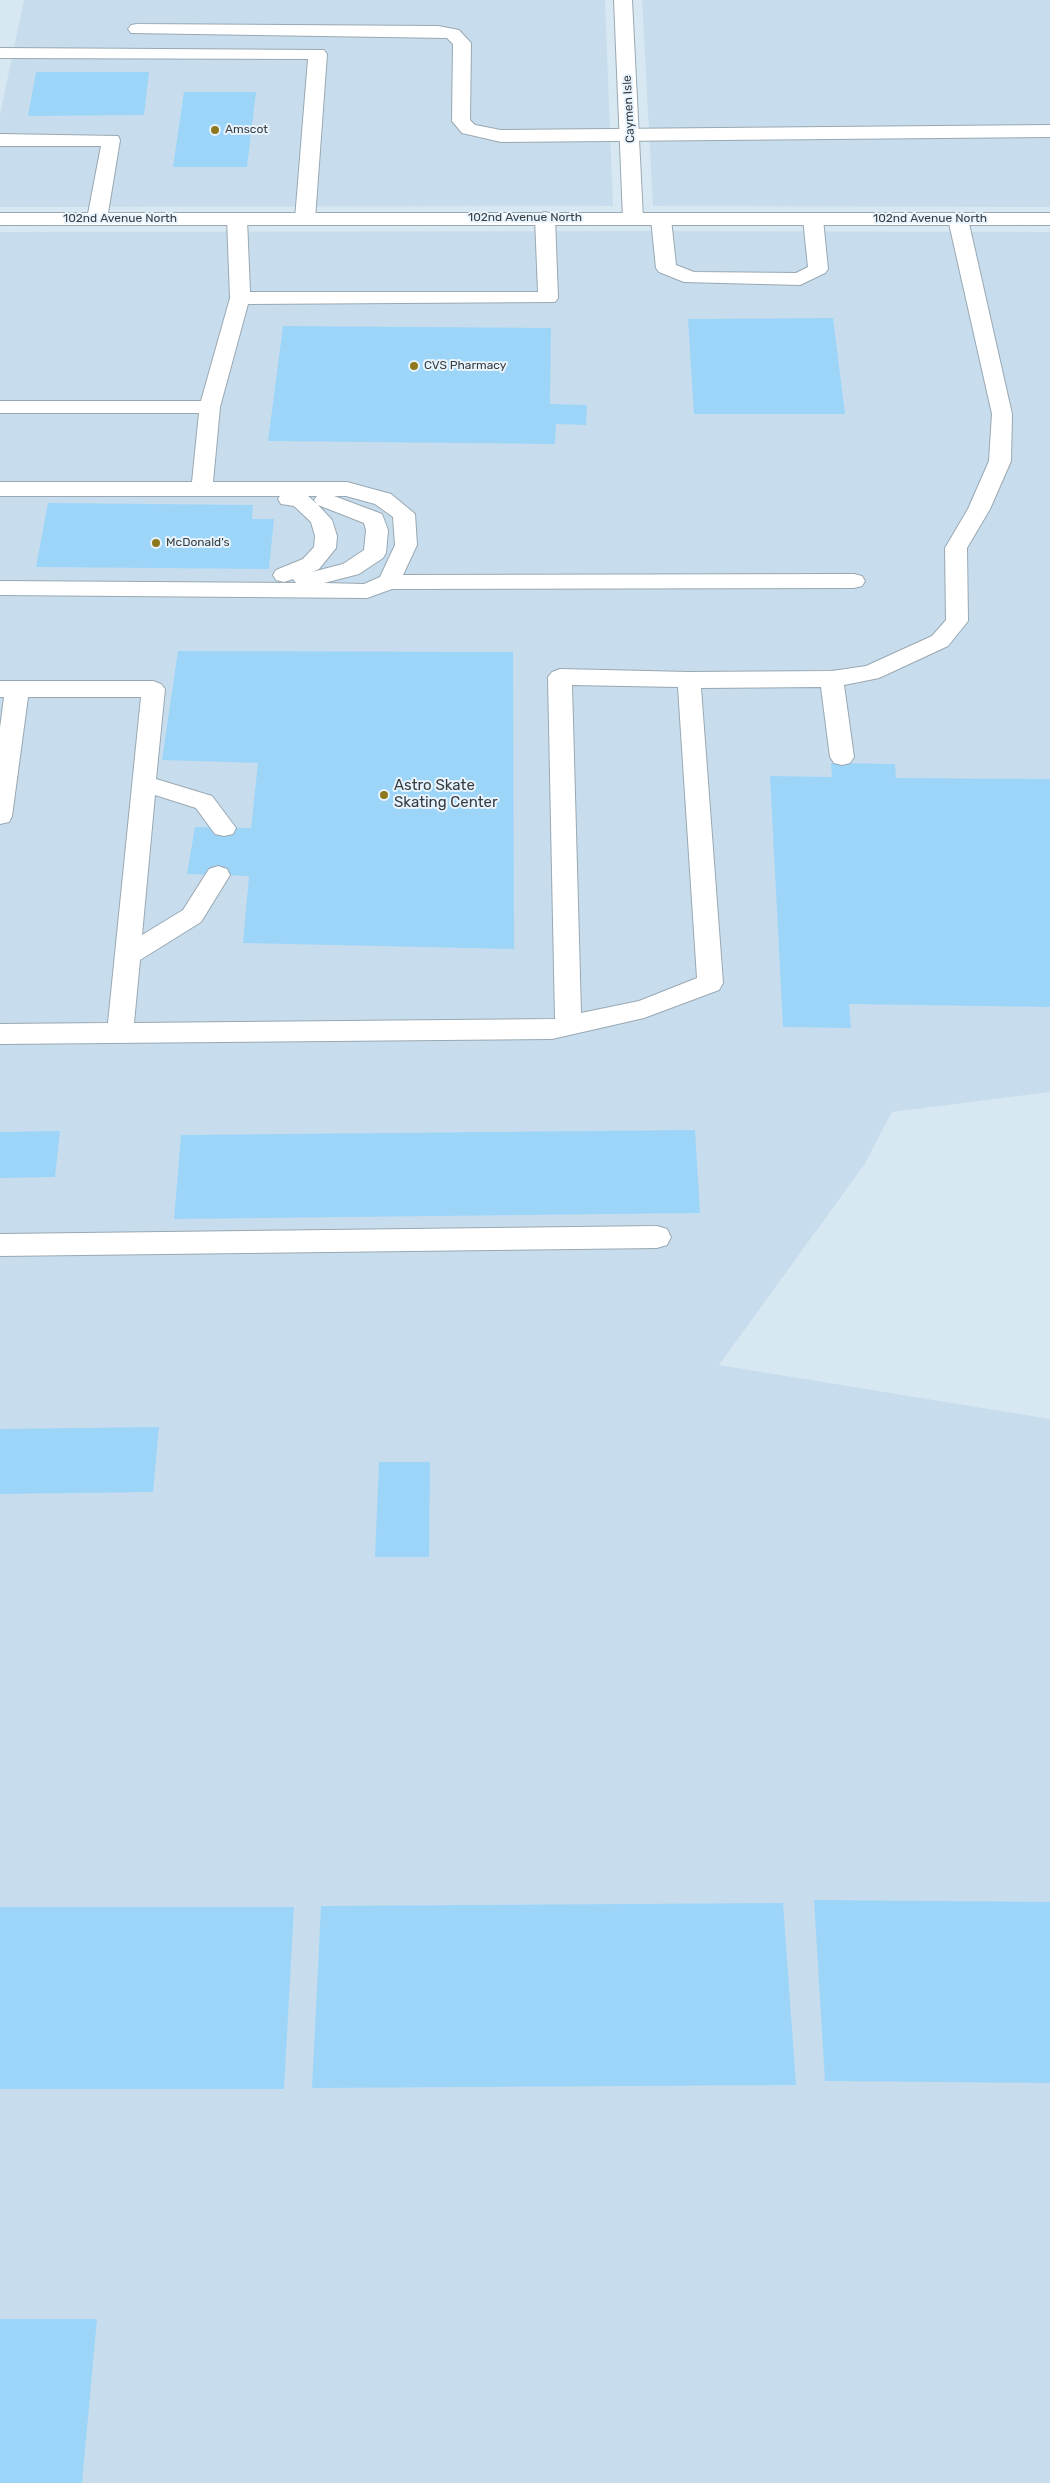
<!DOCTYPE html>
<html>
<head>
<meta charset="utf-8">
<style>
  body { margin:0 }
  canvas { display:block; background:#d8e8f2 }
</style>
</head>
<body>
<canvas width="1050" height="2483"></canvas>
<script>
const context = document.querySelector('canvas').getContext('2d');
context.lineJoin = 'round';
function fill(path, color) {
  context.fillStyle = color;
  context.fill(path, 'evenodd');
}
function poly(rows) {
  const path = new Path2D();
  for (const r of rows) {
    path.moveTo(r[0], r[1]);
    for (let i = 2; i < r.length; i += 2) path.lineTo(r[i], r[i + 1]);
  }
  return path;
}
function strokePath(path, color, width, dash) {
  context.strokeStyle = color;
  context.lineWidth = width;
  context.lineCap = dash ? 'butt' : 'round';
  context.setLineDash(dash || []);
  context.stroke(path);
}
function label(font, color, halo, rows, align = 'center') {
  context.font = font + ' Rubik,sans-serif';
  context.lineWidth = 4;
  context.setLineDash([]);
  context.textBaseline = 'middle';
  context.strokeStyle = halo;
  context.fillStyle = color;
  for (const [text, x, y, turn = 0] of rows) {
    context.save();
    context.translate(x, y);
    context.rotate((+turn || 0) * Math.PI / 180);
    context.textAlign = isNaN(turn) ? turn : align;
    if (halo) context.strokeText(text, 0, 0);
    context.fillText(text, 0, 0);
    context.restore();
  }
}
const built = poly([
  [24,0,605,0,613,206,0,207,0,114],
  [642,0,1050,0,1050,207,653,206],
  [634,231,1050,232,1050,1092,892,1112,864,1165,719,1365,1050,1419,1050,2483,0,2483,0,232]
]);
const building = poly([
  [36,72,149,72,144,115,28,116],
  [184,92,256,92,247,167,173,167],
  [833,318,845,414,694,414,688,319],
  [283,326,551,328,550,404,587,405,586,425,556,424,555,444,268,441],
  [48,503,253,505,252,519,274,519,269,569,36,567],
  [178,651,513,652,514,949,243,943,249,876,187,874,195,827,251,828,258,763,162,760],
  [831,763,895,764,896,778,1050,779,1050,1007,849,1004,851,1028,783,1027,770,776,832,777],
  [695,1130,700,1213,174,1219,181,1135],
  [60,1131,55,1177,0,1178,0,1132],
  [159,1427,153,1492,0,1494,0,1429],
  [379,1462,430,1462,429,1557,375,1557],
  [814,1900,1050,1902,1050,2083,825,2081],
  [783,1903,796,2085,312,2088,321,1906],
  [0,1907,294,1907,284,2089,0,2089],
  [0,2319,97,2319,82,2483,0,2483]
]);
const lane = poly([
  [137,24,438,26,459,30,471,43,470,120,475,125,501,130,1050,125,1050,137,501,142,462,133,452,121,453,44,447,38,131,33,128,29,131,25,137,24],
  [0,48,324,50,327,54,315,219,312,223,305,225,298,223,295,219,308,59,0,58,0,48],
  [0,134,118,136,120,140,107,219,104,223,97,225,90,223,87,219,101,146,0,146,0,134],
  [545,212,552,214,555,218,558,298,555,302,248,304,220,407,213,482,347,482,391,494,415,514,417,545,403,575,854,574,862,576,865,581,862,586,854,588,392,589,367,598,0,595,0,581,296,583,293,579,284,582,276,580,273,575,276,570,303,559,314,547,315,536,311,522,294,506,281,504,278,499,280,496,0,496,0,482,192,482,199,413,0,413,0,401,201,401,230,298,227,219,230,215,244,215,247,219,250,292,538,292,535,218,538,214,545,212],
  [308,496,317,496,314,500,317,504,308,496],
  [334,496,346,496,375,504,393,517,395,545,380,577,364,584,324,583,359,574,383,558,386,553,388,530,382,514,334,496],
  [318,505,364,523,366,530,364,550,343,564,312,572,319,569,336,548,337,536,332,520,318,505],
  [661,213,668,215,671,219,676,265,694,272,796,273,808,267,803,219,806,215,820,215,823,219,828,269,825,273,800,285,684,282,659,272,656,268,651,219,654,215,661,213],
  [958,213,965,215,968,219,1012,414,1011,461,990,509,967,548,968,621,948,646,879,678,844,685,854,757,850,763,842,765,834,763,830,757,821,687,701,688,723,983,719,990,644,1018,552,1039,0,1044,0,1024,108,1023,141,697,28,697,12,816,9,822,0,824,0,728,4,697,0,697,0,681,153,681,161,684,165,689,156,779,212,796,236,828,233,834,224,836,215,834,196,808,155,795,142,935,183,910,209,869,218,866,227,869,230,875,201,922,140,960,134,1023,555,1019,548,677,552,672,560,669,689,672,832,671,866,666,932,636,946,620,945,548,968,509,989,461,992,414,948,219,951,215,958,213],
  [572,685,678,687,697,978,639,1001,581,1013,572,685],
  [657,1226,667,1229,671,1237,667,1245,657,1248,0,1256,0,1234,657,1226]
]);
const street = poly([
  [614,0,632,0,643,218,640,222,633,224,626,222,623,218,614,0]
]);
const secondary = poly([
  [0,213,1050,213,1050,225,0,225,0,213]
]);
const markers = [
  [215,130,5,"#8e781d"],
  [414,366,5,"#8e781d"],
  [156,543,5,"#8e781d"],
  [384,795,5,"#8e781d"]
];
const farStreetnames = [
  ["Caymen Isle",629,109,-93],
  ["102nd Avenue North",525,218],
  ["102nd Avenue North",120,219],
  ["102nd Avenue North",930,219]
];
const farPoinames = [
  ["Amscot",225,130],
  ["CVS Pharmacy",424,366],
  ["McDonald's",166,543]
];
const poiNames = [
  ["Astro Skate",394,786],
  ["Skating Center",394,803]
];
fill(built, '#c7dded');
fill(building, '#9dd5f9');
strokePath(lane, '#99a8b2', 2);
strokePath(street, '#99a8b2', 2);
strokePath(secondary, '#99a8b2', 2);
fill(lane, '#fff');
fill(street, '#fff');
fill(secondary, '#fff');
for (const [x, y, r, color] of markers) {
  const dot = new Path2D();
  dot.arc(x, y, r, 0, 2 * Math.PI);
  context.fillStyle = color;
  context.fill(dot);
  strokePath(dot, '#e8f4fd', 2);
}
label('12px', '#373d41', '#e8f4fd', farStreetnames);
label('12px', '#373d41', '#e8f4fd', farPoinames, 'left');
label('15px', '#373d41', '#e8f4fd', poiNames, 'left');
</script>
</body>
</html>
